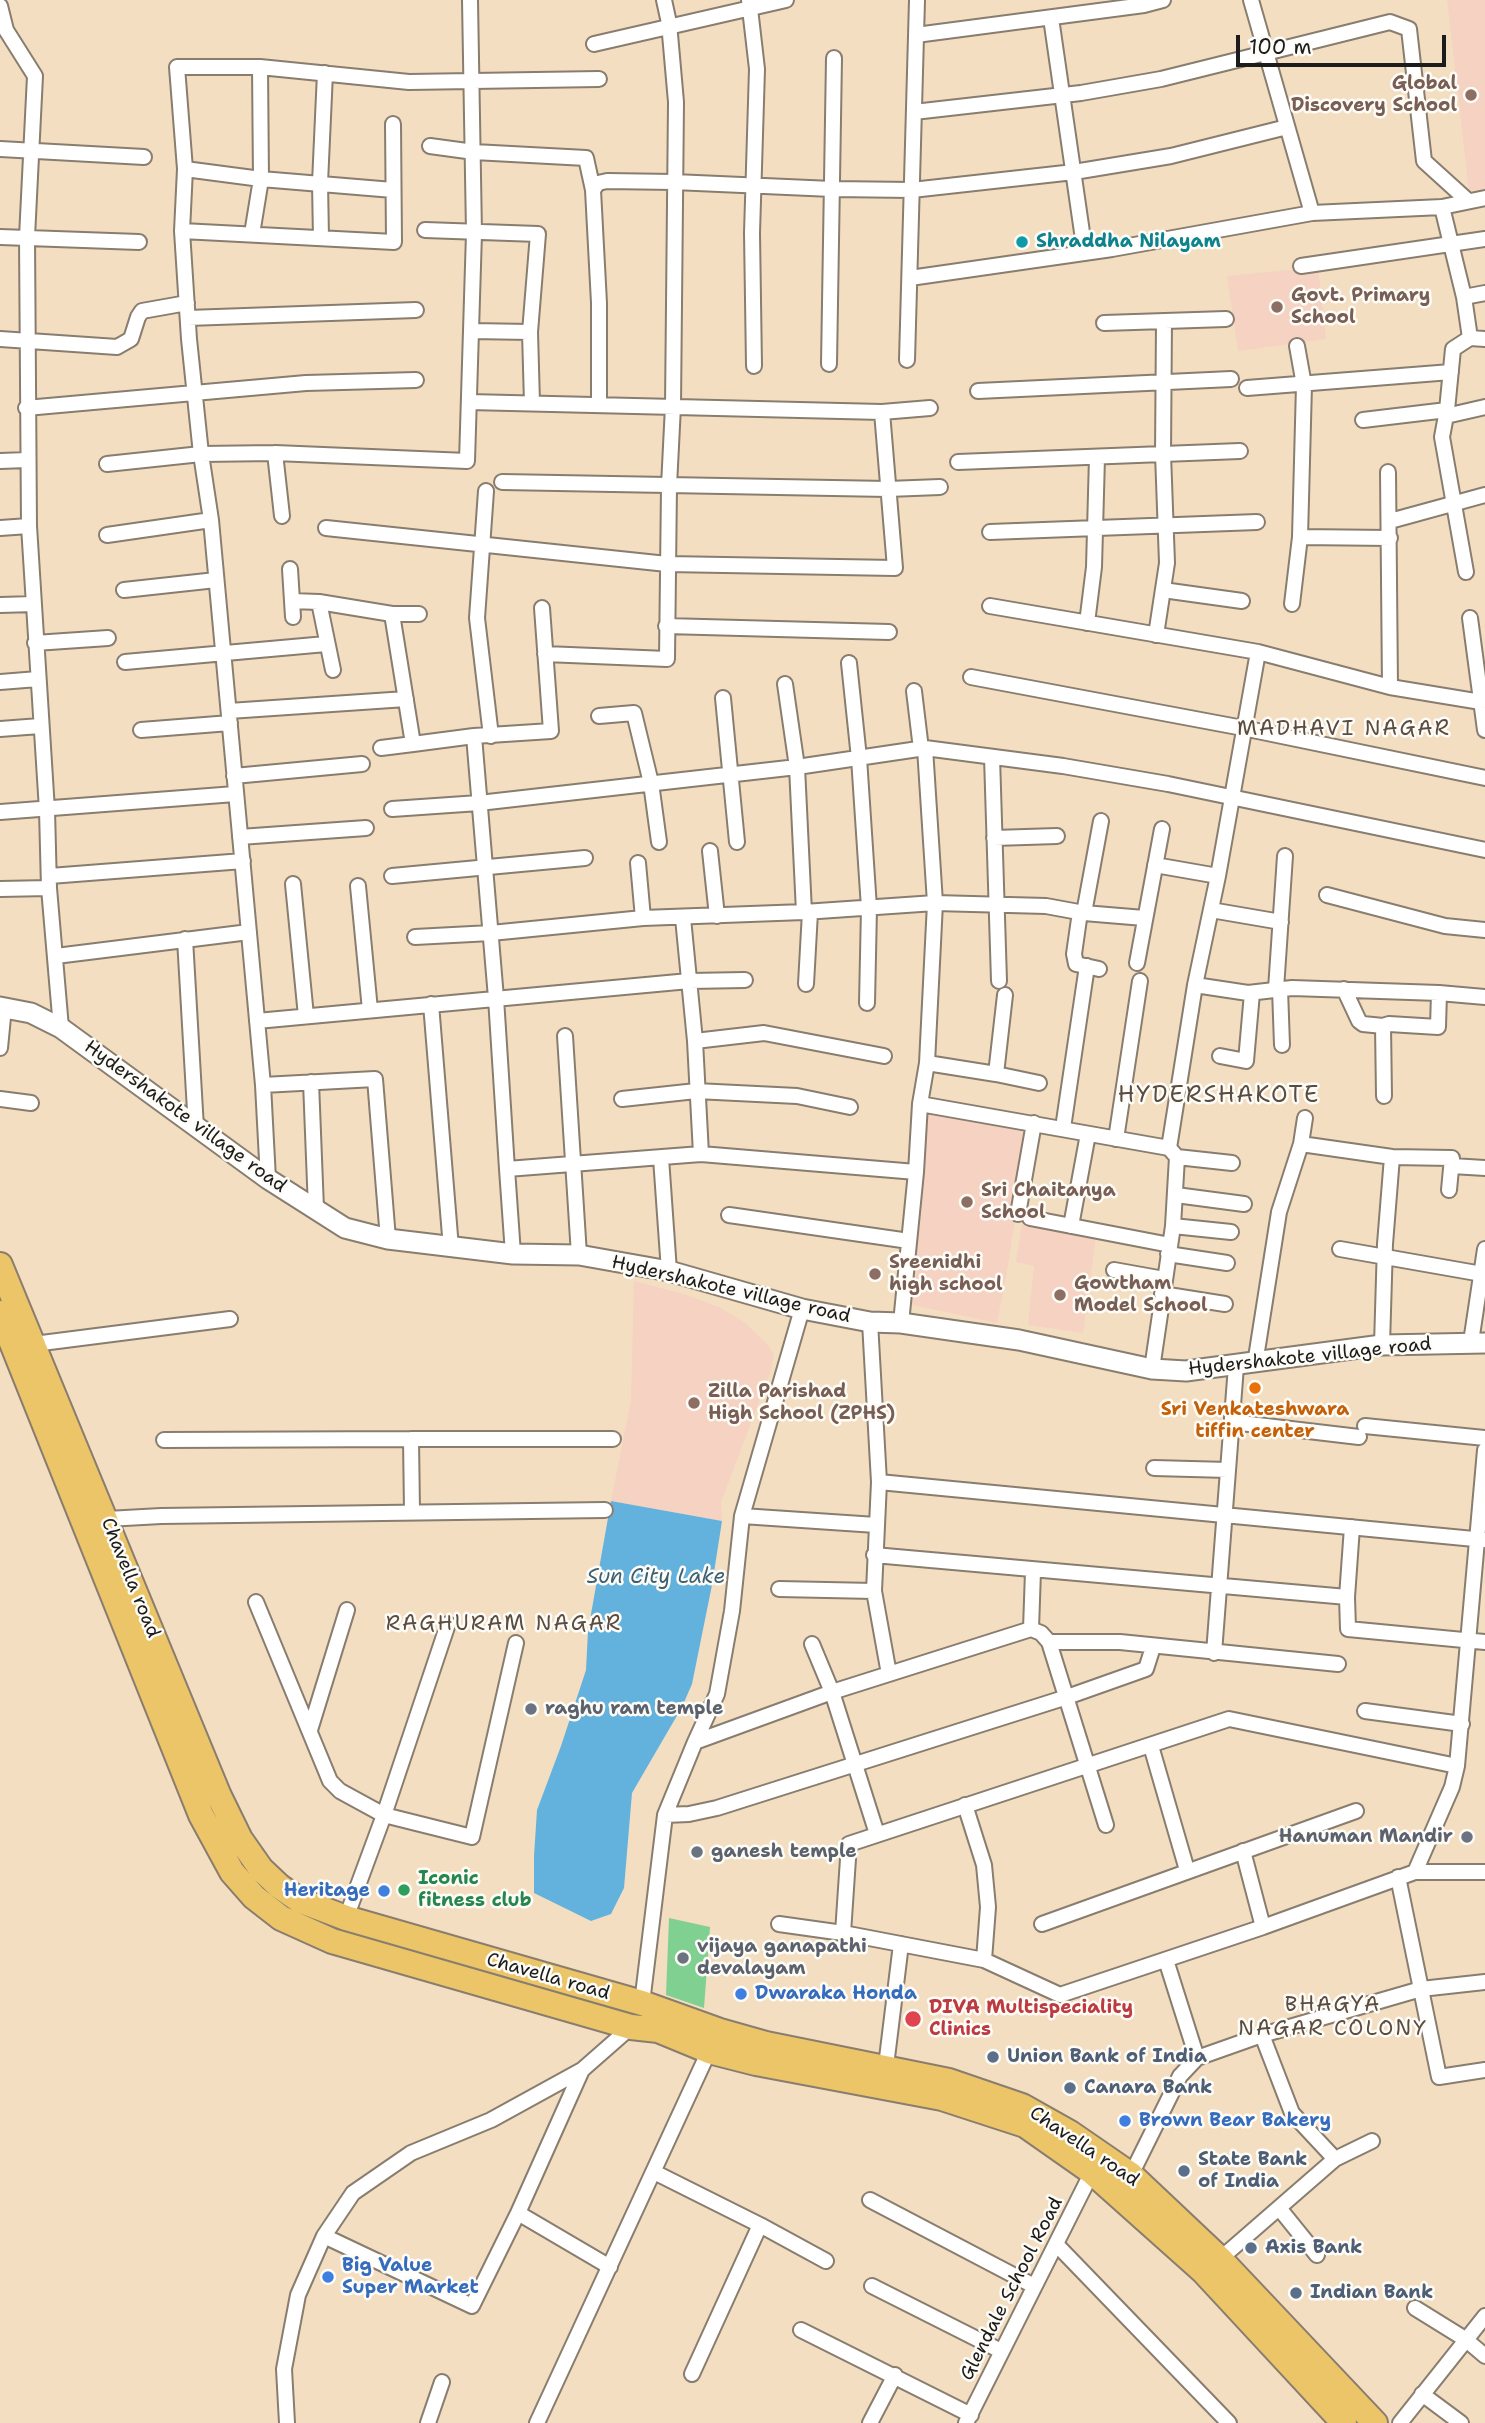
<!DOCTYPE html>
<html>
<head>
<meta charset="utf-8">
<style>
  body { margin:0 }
  #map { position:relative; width:1485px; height:2423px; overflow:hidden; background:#f4dec1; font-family:"Shantell Sans",sans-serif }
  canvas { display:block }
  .scale { position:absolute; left:1236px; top:35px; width:210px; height:32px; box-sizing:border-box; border:4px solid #1c1c1c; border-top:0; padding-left:9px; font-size:21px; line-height:24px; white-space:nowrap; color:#1c1c1c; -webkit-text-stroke:5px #fdfcf7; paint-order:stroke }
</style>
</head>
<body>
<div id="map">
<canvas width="1485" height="2423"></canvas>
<div class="scale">100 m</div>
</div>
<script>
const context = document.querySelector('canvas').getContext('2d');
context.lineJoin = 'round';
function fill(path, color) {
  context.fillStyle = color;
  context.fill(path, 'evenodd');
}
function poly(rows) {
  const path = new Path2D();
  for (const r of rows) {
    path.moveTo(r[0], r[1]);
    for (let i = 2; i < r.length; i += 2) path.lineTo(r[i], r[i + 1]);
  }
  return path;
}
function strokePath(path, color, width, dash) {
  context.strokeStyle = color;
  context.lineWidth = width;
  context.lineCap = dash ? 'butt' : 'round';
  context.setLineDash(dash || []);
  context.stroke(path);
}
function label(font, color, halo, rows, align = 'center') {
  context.font = font + ' "Shantell Sans",sans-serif';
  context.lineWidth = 5;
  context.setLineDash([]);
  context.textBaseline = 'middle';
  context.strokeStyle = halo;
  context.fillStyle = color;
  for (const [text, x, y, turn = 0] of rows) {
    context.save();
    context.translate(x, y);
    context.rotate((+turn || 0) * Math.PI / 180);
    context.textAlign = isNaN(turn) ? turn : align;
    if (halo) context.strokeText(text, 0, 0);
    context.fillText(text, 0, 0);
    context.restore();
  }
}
const built = poly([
  [1447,0,1485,0,1485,189,1469,191],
  [1318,267,1326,339,1238,351,1227,276],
  [924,1113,1028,1132,1007,1272,997,1323,908,1304],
  [1022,1223,1096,1236,1083,1333,1028,1325,1034,1266,1016,1262],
  [634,1281,687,1295,721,1308,745,1323,766,1343,774,1354,770,1373,721,1502,722,1521,611,1501,631,1400]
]);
const green = poly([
  [669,1918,710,1927,704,2008,666,1995]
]);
const water = poly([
  [611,1501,722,1521,712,1585,692,1684,682,1707,632,1793,624,1888,611,1914,591,1921,534,1893,534,1856,537,1810,561,1746,586,1670,588,1631]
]);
const minor = poly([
  [749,0,757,69,752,233,754,366],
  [1251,0,1312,213],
  [0,6,6,30,35,76,27,237,29,526,47,810,49,888,61,1028],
  [1051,18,1085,253],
  [916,35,1144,5,1163,0],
  [594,44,786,0],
  [914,112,1081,93,1161,79,1390,22,1409,29,1424,161,1467,200],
  [430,146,474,152,586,158,593,190],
  [0,149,144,157],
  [185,169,261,179,393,190],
  [425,230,538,234,530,332,532,403],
  [182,231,394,242,393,124],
  [252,234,261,179,260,67],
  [0,237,139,242],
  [321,238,320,183,325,73],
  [1301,266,1485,239],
  [910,278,1112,249,1312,213,1442,207],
  [1464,297,1485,293],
  [188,318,416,310],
  [1104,323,1226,319],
  [472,331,530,332],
  [1470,338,1464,297,1442,207,1485,198],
  [0,339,117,347,131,339,138,317,142,311,187,303],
  [907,360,917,0],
  [829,364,834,58],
  [1247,388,1451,372],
  [978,391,1231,379],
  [469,402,882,412,930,408],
  [599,403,599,303,593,190,598,183,607,181,674,182,832,189,912,190,1074,172,1171,156,1287,127],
  [26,408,306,383,416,380],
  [1446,416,1485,407],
  [1363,420,1447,410],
  [275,453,282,516],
  [0,461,27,460],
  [958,462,1240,451],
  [107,464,201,454,275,453,467,461,474,233,470,0],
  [1388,472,1390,687],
  [502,482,888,489,940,487],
  [486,491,477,618,491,736],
  [1390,521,1485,495],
  [0,528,29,526],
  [326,528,667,564,895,568,882,412],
  [990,532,1257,522],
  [107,535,211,520],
  [1300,537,1390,538],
  [290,569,293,617],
  [1466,572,1442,437,1447,410,1453,349,1470,338,1485,339],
  [124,590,216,580],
  [1163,590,1242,601],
  [292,601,319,602,392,614,419,614],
  [319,602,333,670],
  [1292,604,1300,537,1304,385,1297,346],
  [0,605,34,604],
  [990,606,1258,652,1390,687,1481,702],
  [392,614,413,744,474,736,551,731,542,608],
  [1470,618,1485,730],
  [1087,623,1094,567,1097,457],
  [666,626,889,632],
  [1156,635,1167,563,1163,454,1164,321],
  [35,643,108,638],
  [545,654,667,659,669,486,673,406,676,102,669,23,664,0],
  [125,662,326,644],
  [849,663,859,758,869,908,867,1003],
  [971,677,1243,728,1485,778],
  [0,682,38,679],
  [785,684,797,767,804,912],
  [914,691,921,749],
  [723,698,737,842],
  [229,711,406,699],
  [599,716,634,713,651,783,659,842],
  [0,729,40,726],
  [141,730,230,723],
  [474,736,496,998,507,1169,701,1154,916,1172],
  [381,748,413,744],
  [992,757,999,981],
  [234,776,362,764],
  [392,809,479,803,797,767,925,748,1063,766,1168,784,1485,850],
  [0,812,235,794],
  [240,837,366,828],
  [994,838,1057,836],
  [710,851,717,916],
  [638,863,643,918],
  [1155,865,1218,876],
  [50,876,243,861],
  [392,876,585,858],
  [293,884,306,1016],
  [358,886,370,1010],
  [0,889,49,888],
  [1327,895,1445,926,1485,930],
  [1211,910,1281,922],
  [1080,912,1074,954,1076,964,1099,969],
  [1084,913,1101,821],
  [683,918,695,1041,701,1154],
  [415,937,491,933,643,918,804,912,935,903,1046,906,1084,913,1144,918],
  [185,939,196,1128],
  [56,956,249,932],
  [1137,963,1162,829],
  [806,984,810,912],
  [1195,985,1248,993,1292,988,1439,993,1485,997],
  [1276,989,1285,856],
  [1280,989,1282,1045],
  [1344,989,1359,1021,1363,1024,1383,1026],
  [1005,995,996,1074,1039,1083],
  [431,1004,451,1248],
  [257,1021,689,981,745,980],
  [565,1036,579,1255],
  [695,1041,764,1033,884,1056],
  [0,1048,4,1007],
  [1220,1056,1246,1061,1252,993],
  [927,1063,996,1074],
  [311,1082,316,1209],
  [263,1085,375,1079,388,1239],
  [1384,1096,1383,1026,1389,1024,1438,1027,1439,993],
  [0,1099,31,1103],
  [622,1099,696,1091,797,1096,850,1107],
  [920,1104,1169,1148,1177,1157,1232,1163],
  [1063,1128,1087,966],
  [1116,1139,1140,981],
  [1301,1144,1305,1118],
  [1169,1148,1195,985,1218,876,1258,652],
  [661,1158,669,1271],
  [1452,1166,1485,1168],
  [507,1169,513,1254],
  [268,1179,263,1085,211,520,201,454,189,339,182,231,185,169,177,67,260,67,409,82,599,79],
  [1176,1195,1244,1204],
  [1018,1214,1034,1123],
  [729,1215,909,1241],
  [1030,1218,1170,1245],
  [1071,1226,1088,1134],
  [1173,1226,1231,1232],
  [1340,1249,1482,1274],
  [1168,1254,1227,1263],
  [1114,1270,1164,1279],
  [1162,1294,1225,1304],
  [870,1322,879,1482,874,1591,889,1674],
  [901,1323,916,1172,920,1104,927,1063,935,903,925,748],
  [1471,1342,1485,1249],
  [34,1344,230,1319],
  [1382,1345,1385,1244,1392,1157],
  [1255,1364,1279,1212,1301,1144,1392,1157,1452,1158,1449,1190],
  [1152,1369,1173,1226,1177,1157],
  [1232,1422,1359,1437],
  [1365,1426,1485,1438],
  [164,1440,411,1439],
  [1154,1468,1228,1470],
  [879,1482,1485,1540],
  [412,1511,411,1439,613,1439],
  [742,1516,876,1525],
  [101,1523,107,1519,161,1516,605,1510],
  [1352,1527,1347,1597,1348,1629,1485,1642],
  [874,1555,1347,1597],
  [779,1589,874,1591],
  [256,1602,330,1781,340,1791,384,1815,472,1837,516,1643],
  [1031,1629,1033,1571],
  [1049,1642,1120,1642,1338,1664],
  [812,1644,832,1692,877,1834],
  [1214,1653,1236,1366],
  [1365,1711,1462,1724],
  [310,1730,347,1610],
  [695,1742,832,1692,1031,1629,1041,1633,1049,1642,1106,1825],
  [1151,1746,1187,1870],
  [965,1805,984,1865,988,1907,984,1960],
  [665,1815,689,1814,717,1808,1067,1697,1146,1669,1153,1647],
  [1243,1851,1263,1927],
  [1415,1872,1452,1787,1457,1766,1485,1450],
  [1398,1877,1439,2077,1485,2070],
  [346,1918,384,1815,448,1624],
  [779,1924,843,1933,984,1960,1060,1995,1263,1927,1415,1872,1485,1872],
  [1042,1924,1356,1811],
  [843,1933,849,1844,1229,1719,1457,1766],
  [1166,1960,1197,2058],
  [642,2003,665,1815,695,1742,717,1694,732,1611,742,1516,802,1309],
  [1262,2035,1292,2113,1335,2159],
  [886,2066,901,1944],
  [654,2172,760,2225,826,2261],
  [1131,2175,1180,2076,1197,2058,1262,2035,1421,1989,1485,1982],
  [870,2200,1034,2286],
  [1279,2208,1317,2255],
  [518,2213,610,2267],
  [324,2236,472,2306,518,2213,582,2070],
  [1056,2244,1229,2423],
  [1220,2259,1335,2159,1372,2141],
  [872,2286,1001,2351],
  [1415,2308,1465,2339,1485,2356],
  [801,2330,971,2415],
  [692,2374,760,2225],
  [1422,2394,1461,2423],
  [287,2423,284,2369,298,2295,324,2236,353,2193,411,2153,491,2120,582,2070,631,2027],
  [428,2423,442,2382],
  [537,2423,709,2051],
  [870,2423,895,2375],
  [966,2423,1092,2172],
  [1400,2423,1485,2316]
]);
const tertiary = poly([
  [0,1007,31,1013,61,1028,268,1179,345,1228,388,1239,513,1254,579,1255,669,1271,802,1309,870,1322,901,1323,1019,1340,1152,1369,1186,1371,1382,1345,1485,1343]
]);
const trunk = poly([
  [0,1265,219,1796,240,1839,261,1869,279,1886,299,1900,346,1918,642,2003,720,2031,766,2044,949,2081,1022,2106,1070,2133,1131,2175,1220,2259,1375,2423],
  [0,1313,201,1815,232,1872,254,1897,281,1918,332,1941,631,2027,658,2030,709,2051,756,2063,942,2098,1025,2125,1092,2172,1203,2271,1344,2423]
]);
const markers = [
  [1471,95,7,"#8d6e63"],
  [1022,242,7,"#0f9aa8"],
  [1277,307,7,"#8d6e63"],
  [967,1202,7,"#8d6e63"],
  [875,1274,7,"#8d6e63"],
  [1060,1295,7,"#8d6e63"],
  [1255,1388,7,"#e8710a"],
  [694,1403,7,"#8d6e63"],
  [531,1709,7,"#6b7280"],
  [1467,1837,7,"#6b7280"],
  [697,1852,7,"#6b7280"],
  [404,1890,7,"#2e9e5b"],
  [384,1891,7,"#3f7fe0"],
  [683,1958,7,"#6b7280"],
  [741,1994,7,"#3f7fe0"],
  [913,2019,9,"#e0444e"],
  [993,2057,7,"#5c6f8a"],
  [1070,2088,7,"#5c6f8a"],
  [1125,2121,7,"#3f7fe0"],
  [1184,2171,7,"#5c6f8a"],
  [1251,2248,7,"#5c6f8a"],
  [328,2277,7,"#3f7fe0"],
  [1296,2293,7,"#5c6f8a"]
];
const educationNames = [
  ["Global",1457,84,"right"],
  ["Discovery School",1457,106,"right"],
  ["Govt. Primary",1291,296],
  ["School",1291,318],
  ["Sri Chaitanya",981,1191],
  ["School",981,1213],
  ["Sreenidhi",889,1263],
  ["high school",889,1285],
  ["Gowtham",1074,1284],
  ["Model School",1074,1306],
  ["Zilla Parishad",708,1392],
  ["High School (ZPHS)",708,1414]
];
const cultureNames = [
  ["Shraddha Nilayam",1036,242]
];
const streetNames = [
  ["Hydershakote village road",185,1117,36],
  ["Hydershakote village road",731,1290,13],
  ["Hydershakote village road",1310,1357,-6],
  ["Chavella road",130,1578,68],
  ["Chavella road",548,1977,16],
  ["Chavella road",1084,2147,34],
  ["Glendale School Road",1012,2289,-63]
];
const foodNames = [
  ["Sri Venkateshwara",1255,1410],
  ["tiffin center",1255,1432]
];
const worshipNames = [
  ["raghu ram temple",545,1709],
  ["Hanuman Mandir",1453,1837,"right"],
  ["ganesh temple",711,1852],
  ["vijaya ganapathi",697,1947],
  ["devalayam",697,1969]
];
const leisureNames = [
  ["Iconic",418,1879],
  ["fitness club",418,1901]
];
const shopNames = [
  ["Heritage",370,1891,"right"],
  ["Dwaraka Honda",755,1994],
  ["Brown Bear Bakery",1139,2121],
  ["Big Value",342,2266],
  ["Super Market",342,2288]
];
const healthNames = [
  ["DIVA Multispeciality",929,2008],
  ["Clinics",929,2030]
];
const serviceNames = [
  ["Union Bank of India",1007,2057],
  ["Canara Bank",1084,2088],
  ["State Bank",1198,2160],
  ["of India",1198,2182],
  ["Axis Bank",1265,2248],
  ["Indian Bank",1310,2293]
];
const neighbourhoodNames = [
  ["MADHAVI NAGAR",1344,730],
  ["RAGHURAM NAGAR",504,1625],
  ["BHAGYA",1333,2006],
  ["NAGAR COLONY",1333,2030]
];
const waterNames = [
  ["Sun City Lake",656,1578]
];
const quarterNames = [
  ["HYDERSHAKOTE",1219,1096]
];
fill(built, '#f5d2c2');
fill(green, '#7fd091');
fill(water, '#63b2de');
strokePath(minor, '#887d6e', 18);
strokePath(tertiary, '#887d6e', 23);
strokePath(trunk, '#887d6e', 28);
strokePath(minor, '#fff', 14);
strokePath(tertiary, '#fff', 19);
strokePath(trunk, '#ecc569', 24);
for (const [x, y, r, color] of markers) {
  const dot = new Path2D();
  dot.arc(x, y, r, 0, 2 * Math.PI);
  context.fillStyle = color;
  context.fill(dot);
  strokePath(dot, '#fdfcf7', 2.5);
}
label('bold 19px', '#785e54', '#fdfcf7', educationNames, 'left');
label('bold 19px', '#0d838f', '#fdfcf7', cultureNames, 'left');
label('19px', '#1c1c1c', '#fdfcf7', streetNames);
label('bold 19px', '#c56008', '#fdfcf7', foodNames);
label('bold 19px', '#5b616d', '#fdfcf7', worshipNames, 'left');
label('bold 19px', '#27864d', '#fdfcf7', leisureNames, 'left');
label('bold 19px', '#366cbe', '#fdfcf7', shopNames, 'left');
label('bold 19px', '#be3a42', '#fdfcf7', healthNames, 'left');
label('bold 19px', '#4e5e75', '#fdfcf7', serviceNames, 'left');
context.letterSpacing = '2px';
label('21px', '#5b4c41', '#fdfcf7', neighbourhoodNames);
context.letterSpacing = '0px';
label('italic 21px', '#3c6073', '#fdfcf7', waterNames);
context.letterSpacing = '2px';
label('23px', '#5b4c41', '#fdfcf7', quarterNames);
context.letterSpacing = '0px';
</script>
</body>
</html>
